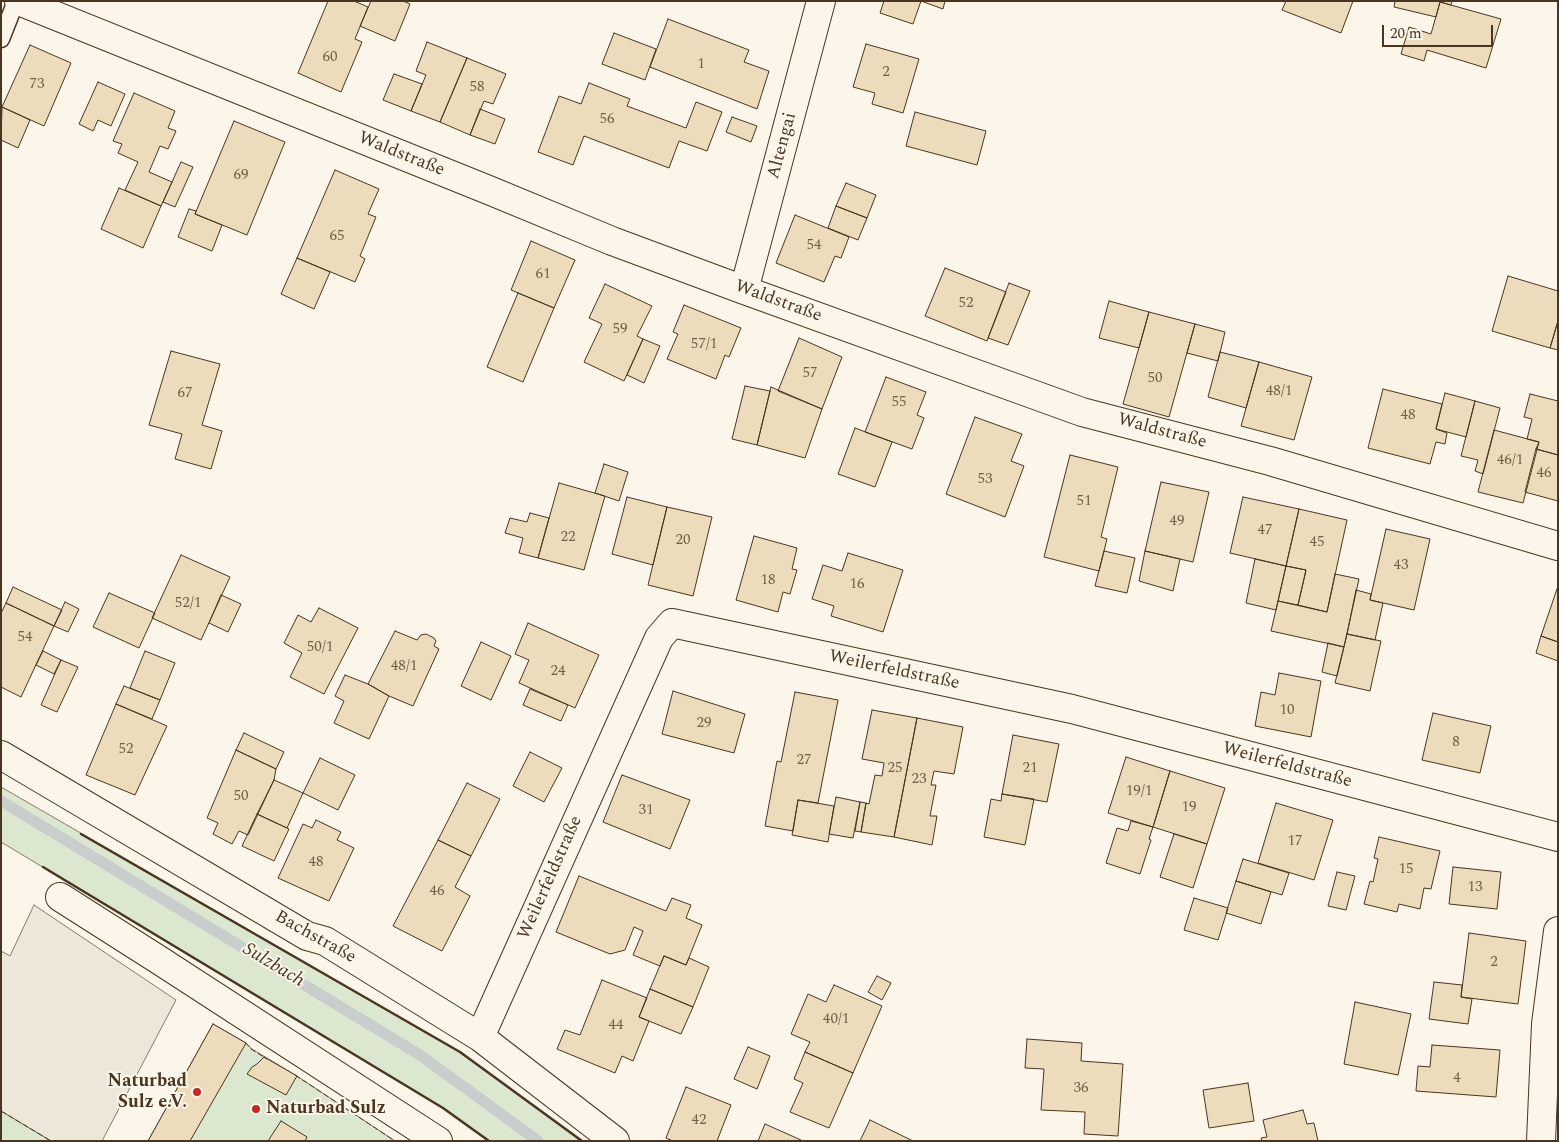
<!DOCTYPE html>
<html>
<head>
<meta charset="utf-8">
<style>
  body { margin:0 }
  #map { position:relative; width:1559px; height:1142px; overflow:hidden; background:#fbf6e9; font-family:Spectral,serif }
  canvas { display:block }
  .frame { position:absolute; inset:0; border:2px solid #4a3520; pointer-events:none }
  .scale { position:absolute; left:1382px; top:25px; width:111px; height:22px; box-sizing:border-box; border:2px solid #4a3520; border-top:0; padding-left:6px; font-size:15px; line-height:18px; white-space:nowrap; color:#4a3520; -webkit-text-stroke:4px #fbf6e9; paint-order:stroke }
</style>
</head>
<body>
<div id="map">
<canvas width="1559" height="1142"></canvas>
<div class="frame"></div>
<div class="scale">20 m</div>
</div>
<script>
const context = document.querySelector('canvas').getContext('2d');
context.lineJoin = 'round';
function fill(path, color) {
  context.fillStyle = color;
  context.fill(path, 'evenodd');
}
function poly(rows) {
  const path = new Path2D();
  for (const r of rows) {
    path.moveTo(r[0], r[1]);
    for (let i = 2; i < r.length; i += 2) path.lineTo(r[i], r[i + 1]);
  }
  return path;
}
function strokePath(path, color, width, dash) {
  context.strokeStyle = color;
  context.lineWidth = width;
  context.lineCap = dash ? 'butt' : 'round';
  context.setLineDash(dash || []);
  context.stroke(path);
}
function label(font, color, halo, rows, align = 'center') {
  context.font = font + ' Spectral,serif';
  context.lineWidth = 4;
  context.setLineDash([]);
  context.textBaseline = 'middle';
  context.strokeStyle = halo;
  context.fillStyle = color;
  for (const [text, x, y, turn = 0] of rows) {
    context.save();
    context.translate(x, y);
    context.rotate((+turn || 0) * Math.PI / 180);
    context.textAlign = isNaN(turn) ? turn : align;
    if (halo) context.strokeText(text, 0, 0);
    context.fillText(text, 0, 0);
    context.restore();
  }
}
const green = poly([
  [1,787,460,1052,582,1141,489,1141,443,1108,1,842,1,787],
  [213,1024,246,1043,252,1049,297,1076,395,1141,148,1141,213,1024],
  [1,1111,51,1141,1,1141,1,1111]
]);
const parking = poly([
  [34,905,176,1000,102,1141,51,1141,1,1111,1,951,10,956,34,905]
]);
const stream = poly([
  [1,801,420,1055,538,1141]
]);
const building = poly([
  [328,1,354,1,368,7,355,39,362,42,341,92,298,73,328,1],
  [371,1,403,1,410,4,395,41,360,26,371,1],
  [884,1,921,1,913,24,880,13,884,1],
  [921,1,945,1,943,9,921,1],
  [1286,1,1353,1,1341,33,1282,10,1286,1],
  [1395,1,1452,1,1451,5,1440,2,1436,17,1394,7,1395,1],
  [1440,2,1501,19,1486,68,1427,50,1424,61,1401,54,1409,27,1431,34,1440,2],
  [668,19,749,50,744,62,769,71,757,109,650,67,668,19],
  [614,33,656,49,645,80,602,64,614,33],
  [427,42,467,58,440,122,411,111,426,75,416,71,427,42],
  [866,44,919,59,903,113,872,104,875,93,853,87,866,44],
  [30,45,71,63,44,126,2,107,30,45],
  [467,58,506,74,493,104,484,101,470,135,440,122,467,58],
  [394,74,422,84,411,111,383,100,394,74],
  [98,82,125,94,111,126,98,120,93,131,79,124,98,82],
  [589,83,630,99,627,106,686,128,696,102,722,112,707,151,679,141,669,168,584,136,573,165,538,152,559,96,581,104,589,83],
  [134,93,175,111,168,128,176,131,168,149,160,146,149,172,172,182,161,206,125,190,138,162,118,153,122,144,113,141,134,93],
  [2,107,30,120,18,148,1,140,2,107],
  [480,109,505,119,495,144,470,135,480,109],
  [915,112,986,131,977,165,906,146,915,112],
  [732,117,757,126,751,142,726,132,732,117],
  [234,121,285,142,247,235,195,214,234,121],
  [181,162,193,167,175,207,163,202,181,162],
  [335,170,379,189,368,214,376,217,360,256,365,259,355,282,297,258,335,170],
  [846,183,876,195,867,218,836,206,846,183],
  [119,188,161,206,143,248,101,229,119,188],
  [836,206,867,218,858,240,828,228,836,206],
  [189,209,196,211,195,214,222,225,212,251,178,237,189,209],
  [795,215,849,237,841,258,835,256,824,282,776,263,795,215],
  [531,241,575,260,554,308,511,290,531,241],
  [297,258,330,272,314,309,281,294,297,258],
  [945,268,1006,292,987,341,925,316,945,268],
  [1508,276,1558,291,1558,321,1550,348,1492,331,1508,276],
  [1009,283,1030,291,1008,345,988,338,1009,283],
  [605,284,652,306,637,336,643,339,624,381,584,362,602,324,589,318,605,284],
  [518,293,554,308,523,382,487,367,518,293],
  [1109,301,1149,312,1139,348,1099,338,1109,301],
  [684,305,741,328,729,357,725,355,716,379,667,359,678,334,673,332,684,305],
  [1149,312,1195,324,1169,417,1123,404,1149,312],
  [1558,321,1558,350,1550,348,1558,321],
  [1195,324,1225,332,1218,361,1187,353,1195,324],
  [799,338,842,357,822,409,778,391,799,338],
  [643,339,660,346,644,383,627,375,643,339],
  [171,351,220,364,202,425,222,431,211,469,175,459,182,434,149,425,171,351],
  [1220,352,1259,362,1246,408,1208,397,1220,352],
  [1259,362,1312,377,1294,440,1241,426,1259,362],
  [886,377,926,392,917,415,924,418,912,449,865,432,886,377],
  [745,386,770,391,757,445,732,439,745,386],
  [771,387,822,409,805,458,757,445,771,387],
  [1383,389,1442,404,1436,429,1447,433,1445,444,1436,442,1430,464,1368,448,1383,389],
  [1445,393,1475,401,1466,437,1436,429,1445,393],
  [1530,394,1558,401,1558,455,1536,449,1539,442,1527,439,1532,419,1524,417,1530,394],
  [1475,401,1500,408,1483,474,1475,471,1478,460,1461,456,1475,401],
  [975,417,1022,434,1011,461,1024,466,1005,517,946,494,975,417],
  [855,428,892,442,875,487,838,474,855,428],
  [1494,430,1539,442,1523,503,1478,492,1494,430],
  [1536,449,1558,455,1558,501,1525,492,1536,449],
  [1070,455,1118,467,1101,537,1107,539,1099,571,1044,557,1070,455],
  [604,464,628,472,619,501,595,493,604,464],
  [1161,482,1209,492,1193,562,1145,551,1161,482],
  [559,483,605,496,584,570,538,558,559,483],
  [627,497,667,507,653,565,612,554,627,497],
  [1243,497,1299,509,1286,566,1230,553,1243,497],
  [667,507,712,517,693,596,648,585,667,507],
  [1299,509,1347,520,1327,612,1298,605,1306,570,1286,566,1299,509],
  [530,513,549,518,538,558,519,553,523,538,505,533,510,518,527,522,530,513],
  [1386,529,1430,539,1414,610,1370,600,1386,529],
  [754,536,797,548,792,569,797,570,790,594,783,592,778,612,736,600,754,536],
  [1104,551,1135,558,1127,593,1095,586,1104,551],
  [1145,551,1180,559,1173,591,1139,581,1145,551],
  [848,553,903,570,883,632,831,616,834,606,812,599,823,565,842,571,848,553],
  [181,555,230,577,201,640,152,618,181,555],
  [1255,559,1286,566,1276,610,1246,603,1255,559],
  [1286,566,1306,570,1298,605,1278,601,1286,566],
  [1335,574,1359,579,1344,647,1271,631,1278,601,1327,612,1335,574],
  [1558,586,1558,642,1541,636,1558,586],
  [13,587,62,610,54,626,6,603,13,587],
  [1356,590,1371,594,1370,600,1383,603,1375,640,1347,634,1356,590],
  [109,593,155,613,139,648,93,627,109,593],
  [221,595,241,604,228,632,209,623,221,595],
  [65,602,79,609,68,632,54,626,65,602],
  [6,603,54,626,21,697,1,687,1,613,6,603],
  [319,608,358,628,324,694,290,677,302,653,284,643,298,615,311,622,319,608],
  [528,623,599,655,575,708,519,683,529,660,515,654,528,623],
  [395,631,417,640,421,635,426,634,434,638,436,641,434,646,439,649,413,706,389,696,368,684,395,631],
  [1347,634,1381,641,1370,691,1335,683,1347,634],
  [1541,636,1558,642,1558,661,1536,653,1541,636],
  [481,642,511,656,491,700,461,686,481,642],
  [1328,643,1344,647,1337,676,1322,672,1328,643],
  [43,651,61,660,54,674,36,665,43,651],
  [145,651,175,663,160,700,130,688,145,651],
  [61,660,78,667,57,712,41,705,61,660],
  [1279,673,1321,681,1311,737,1255,726,1261,692,1275,695,1279,673],
  [345,675,368,684,389,696,369,739,334,723,344,701,335,696,345,675],
  [124,686,160,700,152,719,116,704,124,686],
  [530,689,568,705,561,721,523,705,530,689],
  [673,691,745,714,734,753,662,734,673,691],
  [795,692,838,700,818,803,798,800,793,831,765,826,777,761,781,762,795,692],
  [116,704,167,726,135,795,86,775,116,704],
  [872,710,917,718,894,837,861,832,866,803,869,804,875,775,882,776,884,763,862,759,872,710],
  [1433,713,1491,726,1480,773,1422,760,1433,713],
  [917,718,963,727,954,774,934,771,931,785,936,785,930,816,937,816,932,845,894,837,917,718],
  [244,733,284,752,276,769,236,750,244,733],
  [1013,735,1059,744,1047,802,1002,794,1013,735],
  [236,750,276,769,274,780,248,835,239,831,232,844,213,834,218,823,207,818,236,750],
  [530,752,562,768,544,802,513,786,530,752],
  [1126,757,1170,771,1153,827,1108,813,1126,757],
  [320,758,355,775,338,810,303,793,320,758],
  [1170,771,1225,788,1207,844,1153,827,1170,771],
  [622,775,690,800,670,849,603,822,622,775],
  [274,780,303,793,287,828,257,814,274,780],
  [467,783,500,799,471,856,438,840,467,783],
  [1002,794,1034,799,1025,845,984,837,991,799,1001,801,1002,794],
  [836,797,860,802,853,838,829,834,836,797],
  [798,800,834,806,828,842,792,835,798,800],
  [860,802,866,803,861,832,855,831,860,802],
  [1276,803,1333,820,1314,880,1258,863,1276,803],
  [257,814,289,829,274,861,242,846,257,814],
  [316,820,341,832,337,840,354,848,329,901,278,878,303,824,312,828,316,820],
  [1131,821,1153,827,1149,839,1151,840,1140,874,1106,863,1117,828,1128,831,1131,821],
  [1174,834,1207,844,1193,888,1160,877,1174,834],
  [1379,837,1440,851,1431,889,1424,888,1420,909,1399,904,1397,912,1364,904,1370,881,1373,882,1378,859,1374,858,1379,837],
  [438,840,471,856,455,887,470,896,442,951,393,926,438,840],
  [1243,859,1289,873,1282,895,1236,881,1243,859],
  [1453,867,1501,872,1497,909,1449,904,1453,867],
  [1337,872,1355,876,1346,910,1328,906,1337,872],
  [579,876,666,911,672,898,691,905,686,918,702,925,686,965,664,956,660,966,633,955,643,931,634,927,625,950,610,954,556,932,579,876],
  [1236,881,1271,892,1261,924,1226,913,1236,881],
  [1194,898,1228,908,1218,940,1184,930,1194,898],
  [1469,933,1526,941,1518,1004,1461,997,1469,933],
  [664,956,686,965,689,958,709,967,693,1007,650,989,664,956],
  [877,976,891,983,882,1000,868,992,877,976],
  [602,980,647,998,639,1017,649,1021,633,1061,622,1056,615,1073,557,1049,565,1030,580,1035,602,980],
  [1434,982,1462,985,1461,997,1472,999,1468,1024,1429,1019,1434,982],
  [834,985,882,1006,853,1073,805,1052,810,1042,791,1034,808,994,826,1002,834,985],
  [650,989,693,1007,681,1034,639,1017,650,989],
  [1355,1002,1411,1014,1398,1075,1344,1064,1355,1002],
  [213,1024,246,1043,190,1141,148,1141,213,1024],
  [1027,1039,1082,1043,1081,1061,1123,1064,1118,1136,1084,1134,1085,1112,1041,1110,1044,1069,1025,1068,1027,1039],
  [1432,1045,1500,1050,1496,1097,1416,1091,1418,1066,1430,1067,1432,1045],
  [748,1047,770,1056,757,1089,734,1079,748,1047],
  [805,1052,853,1073,829,1128,790,1112,803,1083,794,1079,805,1052],
  [264,1057,297,1076,286,1095,247,1074,252,1067,257,1064,264,1057],
  [1248,1083,1254,1121,1209,1128,1203,1090,1248,1083],
  [686,1087,731,1105,717,1141,673,1141,666,1138,686,1087],
  [1303,1110,1307,1124,1314,1123,1318,1141,1262,1141,1261,1138,1267,1137,1263,1120,1303,1110],
  [870,1120,913,1141,860,1141,870,1120],
  [281,1121,307,1137,305,1141,268,1141,281,1121],
  [765,1124,801,1140,801,1141,758,1141,765,1124]
]);
const service = poly([
  [1,39,16,1]
]);
const minor = poly([
  [19,1,491,191,612,241,744,290,1082,412,1270,461,1558,546],
  [744,290,821,1],
  [1,755,307,936,325,941,480,1037,615,1141],
  [60,897,159,960,438,1141],
  [480,1037,659,638,672,623,1072,709,1558,837],
  [1541,1141,1546,1024,1558,931]
]);
const fence = poly([
  [245,1042,251,1049,267,1059],
  [295,1075,395,1141],
  [1,1111,51,1141]
]);
const wall = poly([
  [81,834,460,1052,582,1141],
  [43,867,443,1108,489,1141]
]);
const markers = [
  [197,1092,5,"#c62828"],
  [256,1109,5,"#c62828"]
];
const numberNames = [
  ["60",330,58],
  ["1",701,65],
  ["2",886,73],
  ["73",37,85],
  ["58",477,88],
  ["56",607,120],
  ["69",241,176],
  ["65",337,237],
  ["54",814,246],
  ["61",543,275],
  ["52",966,304],
  ["59",620,330],
  ["57/1",704,345],
  ["57",810,374],
  ["50",1155,379],
  ["48/1",1279,392],
  ["67",185,394],
  ["55",899,403],
  ["48",1408,416],
  ["46/1",1510,461],
  ["46",1544,474],
  ["53",985,480],
  ["51",1084,502],
  ["49",1177,522],
  ["47",1265,531],
  ["22",568,538],
  ["20",683,541],
  ["45",1317,543],
  ["43",1401,566],
  ["18",768,581],
  ["16",857,585],
  ["52/1",188,604],
  ["54",25,638],
  ["50/1",320,648],
  ["48/1",404,667],
  ["24",558,672],
  ["10",1287,711],
  ["29",704,724],
  ["8",1456,743],
  ["52",126,750],
  ["27",804,761],
  ["25",895,769],
  ["21",1030,769],
  ["23",919,780],
  ["19/1",1139,792],
  ["50",241,797],
  ["19",1189,808],
  ["31",646,811],
  ["17",1295,842],
  ["48",316,863],
  ["15",1406,870],
  ["13",1475,888],
  ["46",437,892],
  ["2",1494,963],
  ["40/1",836,1020],
  ["44",616,1026],
  ["4",1457,1079],
  ["36",1081,1089],
  ["42",699,1121]
];
const streetNames = [
  ["Altengai",783,146,-75],
  ["Waldstraße",401,155,22],
  ["Waldstraße",778,302,20],
  ["Waldstraße",1162,432,15],
  ["Weilerfeldstraße",894,671,12],
  ["Weilerfeldstraße",1287,766,15],
  ["Weilerfeldstraße",551,878,-66],
  ["Bachstraße",315,938,29]
];
const poiNames = [
  ["Naturbad",187,1082],
  ["Sulz e.V.",187,1103],
  ["Naturbad Sulz",266,1109,"left"]
];
const waterNames = [
  ["Sulzbach",273,966,31]
];
fill(green, '#dce7d0');
strokePath(green, '#887966', 1);
fill(parking, '#ede7d9');
strokePath(parking, '#887966', 1);
strokePath(stream, '#c9cecd', 11);
fill(building, '#ecdcbc');
strokePath(building, '#4a3520', 1);
strokePath(service, '#4a3520', 19);
strokePath(minor, '#4a3520', 30);
strokePath(service, '#fbf6e9', 16);
strokePath(minor, '#fbf6e9', 28);
strokePath(fence, '#4a3520', 1, [6, 2.5]);
strokePath(wall, '#4a3520', 2.5);
for (const [x, y, r, color] of markers) {
  const dot = new Path2D();
  dot.arc(x, y, r, 0, 2 * Math.PI);
  context.fillStyle = color;
  context.fill(dot);
  strokePath(dot, '#fbf6e9', 2);
}
label('15px', '#725f47', null, numberNames);
label('18px', '#4a3520', '#fbf6e9', streetNames);
label('bold 18px', '#4a3520', '#fbf6e9', poiNames, 'right');
label('italic 19px', '#4a3520', '#fbf6e9', waterNames);
</script>
</body>
</html>
